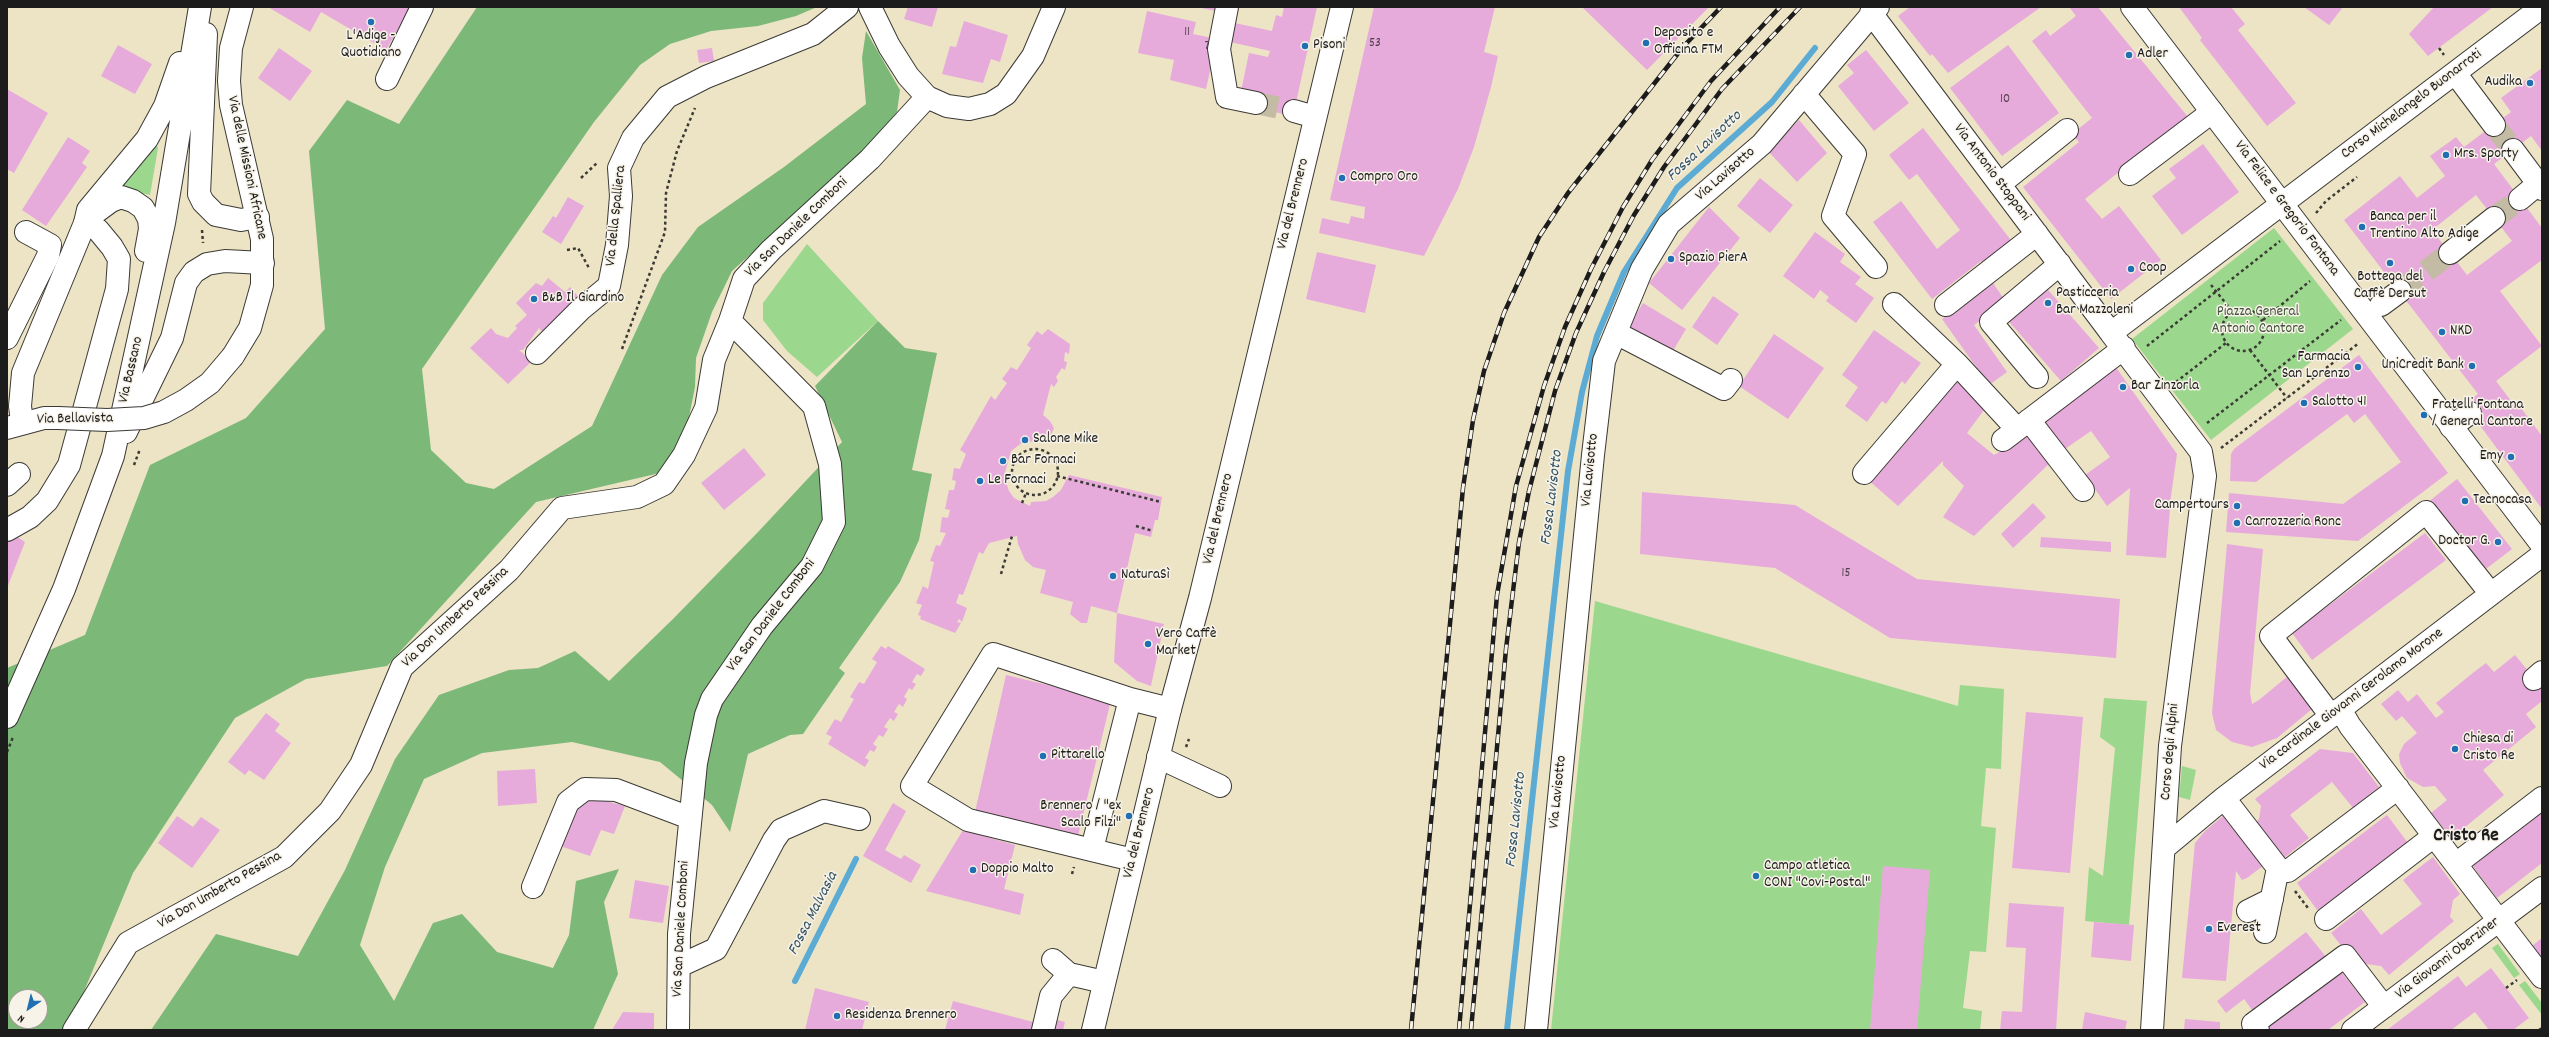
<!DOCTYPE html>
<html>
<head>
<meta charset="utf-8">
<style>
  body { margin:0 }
  #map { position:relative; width:2549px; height:1037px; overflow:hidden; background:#ede3c5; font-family:Dekko,sans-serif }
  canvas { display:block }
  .frame { position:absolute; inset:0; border:8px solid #1c1c1c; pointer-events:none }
  .north { position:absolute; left:8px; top:989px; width:40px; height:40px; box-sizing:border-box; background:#f7f3e8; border:1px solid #9f9d96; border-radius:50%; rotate:215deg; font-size:11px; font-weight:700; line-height:16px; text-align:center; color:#1c1c1c }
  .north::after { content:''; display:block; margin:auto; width:14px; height:18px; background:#1f6fb2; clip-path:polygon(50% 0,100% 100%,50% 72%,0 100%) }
</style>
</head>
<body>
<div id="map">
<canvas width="2549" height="1037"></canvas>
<div class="frame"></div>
<div class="north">N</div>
</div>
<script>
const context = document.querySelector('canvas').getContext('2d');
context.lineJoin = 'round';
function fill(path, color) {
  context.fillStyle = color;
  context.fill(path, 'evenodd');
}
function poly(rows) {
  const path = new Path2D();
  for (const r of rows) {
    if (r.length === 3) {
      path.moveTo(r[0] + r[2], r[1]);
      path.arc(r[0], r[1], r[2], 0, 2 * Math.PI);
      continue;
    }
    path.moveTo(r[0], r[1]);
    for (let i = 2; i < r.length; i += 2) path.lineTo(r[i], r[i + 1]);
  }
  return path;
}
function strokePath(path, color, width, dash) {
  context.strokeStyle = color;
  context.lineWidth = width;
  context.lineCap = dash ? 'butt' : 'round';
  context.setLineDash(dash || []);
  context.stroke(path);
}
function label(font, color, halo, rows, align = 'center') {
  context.font = font + ' Dekko,sans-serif';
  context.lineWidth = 3;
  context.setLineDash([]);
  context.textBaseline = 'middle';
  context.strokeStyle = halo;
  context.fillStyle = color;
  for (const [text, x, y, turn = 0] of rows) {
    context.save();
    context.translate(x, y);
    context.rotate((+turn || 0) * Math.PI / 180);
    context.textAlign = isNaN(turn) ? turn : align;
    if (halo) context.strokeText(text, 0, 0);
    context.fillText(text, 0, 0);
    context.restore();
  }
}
const green = poly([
  [156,145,158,148,150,195,126,189,124,185],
  [2274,228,2353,329,2211,440,2132,339],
  [807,244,878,321,817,377,787,351,763,320,763,303],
  [1595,601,1958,706,1960,685,2004,689,2001,769,1986,768,1981,826,1996,828,1986,952,1970,951,1963,1008,1982,1011,1980,1030,1551,1030],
  [2104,698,2147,701,2129,925,2085,921,2089,867,2103,876,2115,748,2100,737],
  [2182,766,2196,770,2190,800,2179,797],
  [2498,944,2520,974,2514,978,2492,948],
  [2525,981,2542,1003,2542,1015,2519,985]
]);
const forest = poly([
  [477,7,817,7,796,16,758,26,711,31,670,44,640,65,594,122,422,369,431,450,466,483,494,489,592,426,662,275,698,227,784,167,866,104,862,58,866,31,900,90,897,112,860,156,732,271,712,312,696,358,695,387,687,427,664,472,536,502,387,666,306,679,235,718,133,873,68,1030,7,1030,7,668,85,635,150,465,246,418,325,329,309,151,347,100,399,124],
  [16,997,40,997,40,1021,16,1021],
  [878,321,905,348,937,353,912,470,932,474,919,540,900,582,839,668,845,673,803,734,790,735,748,754,730,832,712,805,660,762,572,742,482,753,424,779,385,867,360,945,394,1001,433,923,462,914,497,952,553,968,569,935,576,881,619,869,604,902,618,974,593,1030,151,1030,216,934,298,956,345,870,395,759,439,695,509,670,538,668,575,651,609,681,673,619,759,531,842,442,815,386]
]);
const stream = poly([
  [795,981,856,859],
  [1507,1030,1568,471,1582,392,1597,336,1624,272,1677,188,1772,102,1815,48]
]);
const building = poly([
  [268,7,407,7,410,9,386,50,321,12,310,32],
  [908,7,938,7,932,27,904,19],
  [1197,7,1221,7,1220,12],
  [1284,7,1317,7,1293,116,1255,108,1240,96,1249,53,1268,57,1270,51,1226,41,1230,22,1272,31,1276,15,1282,17],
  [1374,7,1495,7,1484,52,1498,56,1491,87,1474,147,1458,189,1424,256,1319,233,1322,218,1349,224,1351,216,1364,219,1365,207,1330,200],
  [1582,7,1709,7,1647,70],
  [1910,7,2041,7,1948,73,1932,54,1930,56,1898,16],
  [2072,7,2098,7,2188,117,2085,199,2102,219,2119,206,2161,260,2111,299,2023,187,2079,142,2072,134,2092,118,2032,41,2046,30,2050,36,2076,16,2070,8],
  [2179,7,2231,7,2245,24,2238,30,2296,103,2267,126,2200,40,2202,38],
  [2304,7,2343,7,2329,25],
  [2434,7,2493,7,2428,56,2409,34],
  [1147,11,1196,22,1193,34,1217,39,1206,89,1170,80,1174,60,1138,53],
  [964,21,1008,35,1000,62,991,59,983,83,942,74,950,46,956,47],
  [118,45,152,64,135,94,101,76],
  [2008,45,2059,113,2002,156,1950,88],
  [279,48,312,71,290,101,258,78],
  [712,48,714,61,699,63,697,50],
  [1866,50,1909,103,1874,131,1838,86,1854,73,1847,65],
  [2542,68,2542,151,2531,136,2494,164,2542,228,2542,260,2500,291,2542,346,2496,381,2515,406,2518,404,2542,436,2542,509,2464,404,2478,394,2344,220,2400,176,2417,198,2445,176,2430,156,2456,137,2464,147,2511,112,2501,98],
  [2476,195,2512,241,2467,275,2432,230],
  [7,89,48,113,14,173,7,169],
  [1799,120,1827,153,1797,182,1768,151],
  [1923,128,2014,244,1986,267,1981,261,1932,299,1873,222,1901,201,1937,249,1960,230,1917,174,1909,180,1889,155],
  [68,137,90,151,82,163,87,167,46,226,22,210],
  [2203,144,2239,192,2182,235,2152,196,2176,178,2169,169],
  [1760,178,1793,205,1770,233,1737,206],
  [568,197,584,206,561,244,542,232,553,216,556,218],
  [1709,207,1740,238,1682,310,1649,283],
  [1815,232,1845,254,1840,262,1861,277,1855,284,1874,298,1856,323,1826,301,1829,297,1820,290,1814,299,1783,276],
  [1317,252,1376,265,1365,313,1306,299],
  [548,278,565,292,570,287,581,300,543,333,539,328,523,350,519,350,532,361,508,384,470,348,491,328,496,334,508,338,517,328,515,326,527,315,516,303,536,283,542,286],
  [1993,283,2006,302,1974,325,2007,372,1989,385,1942,319],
  [2043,284,2099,348,2061,381,2005,317],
  [1713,296,1739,314,1717,345,1692,327],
  [1643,303,1686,329,1671,354,1628,328],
  [1048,329,1070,344,1069,354,1065,352,1064,361,1067,362,1065,370,1062,368,1056,377,1058,381,1054,387,1051,384,1043,415,1050,421,1054,428,1051,435,1039,434,1039,441,1023,442,1011,451,1004,476,1009,491,1014,498,1030,506,1031,502,1046,501,1053,497,1061,490,1069,475,1162,497,1158,520,1155,520,1151,537,1135,533,1117,613,1091,606,1087,623,1081,623,1070,614,1073,602,1040,593,1046,570,1033,567,1025,560,1018,544,1017,536,989,543,983,554,979,552,963,595,959,594,956,603,967,608,962,622,959,619,957,622,961,623,955,633,920,619,921,616,918,615,922,605,916,603,923,586,928,589,934,562,930,561,936,545,940,546,946,533,940,532,942,517,948,518,950,510,945,509,949,490,954,490,956,481,952,480,954,468,960,469,966,454,960,450,991,396,995,400,1007,383,1002,379,1011,367,1017,370,1031,348,1027,345,1037,331,1042,335],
  [1874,330,1921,363,1905,384,1902,381,1886,404,1882,401,1867,422,1845,406,1858,387,1842,375],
  [1774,334,1824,368,1788,419,1739,386],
  [2359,355,2448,473,2358,541,2226,532,2229,493,2343,504,2401,462,2365,414,2354,423,2347,414,2256,482,2230,481,2231,454,2234,449],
  [2115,366,2177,454,2171,496,2166,558,2126,555,2130,488,2107,506,2085,475,2110,457,2091,431,2062,451,2040,419],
  [1956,379,1987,406,1967,433,1994,455,2030,433,2054,459,1974,536,1943,517,1964,486,1943,465,1943,461,1898,506,1867,479],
  [744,448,766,475,724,510,701,483],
  [2457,479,2512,549,2482,572,2427,503],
  [1642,492,1795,505,1917,579,2120,599,2116,658,1890,638,1775,568,1640,554],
  [2033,503,2046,517,2013,548,2001,534],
  [2425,533,2446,560,2312,660,2292,633],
  [16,536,25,542,7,588,7,540],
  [2041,537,2111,542,2111,552,2040,547],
  [2227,544,2263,549,2250,693,2252,704,2259,700,2288,676,2312,709,2277,738,2252,747,2232,742,2216,730,2212,713],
  [1117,613,1164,624,1151,686,1137,681,1114,662],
  [881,646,886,649,888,646,925,669,921,676,917,674,912,682,916,684,912,690,909,688,904,697,907,699,903,707,899,704,894,712,898,714,894,721,890,718,884,727,888,729,883,737,879,735,873,744,877,747,874,752,870,750,865,758,869,760,865,767,828,744,832,737,826,734,835,719,841,722,854,699,850,697,859,682,864,684,877,662,872,659],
  [2515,655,2542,688,2542,701,2526,714,2536,727,2483,770,2504,795,2452,838,2431,813,2447,800,2435,786,2423,787,2407,778,2400,763,2399,754,2404,744,2417,733,2402,716,2396,721,2381,704,2398,690,2408,702,2417,694,2436,718,2444,712,2436,703,2474,672,2486,663,2494,672],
  [1006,675,1111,700,1078,836,975,812],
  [2026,712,2083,717,2070,873,2012,868],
  [266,713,280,724,275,731,291,743,264,780,249,770,245,775,228,762],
  [2320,749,2353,753,2379,787,2353,808,2332,782,2290,815,2309,838,2279,862,2251,826,2259,819,2261,806,2255,799],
  [535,769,537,803,498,806,497,771],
  [594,798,625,806,614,834,601,830,590,856,560,846,581,801],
  [893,803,906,811,885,850,901,859,904,855,921,865,911,883,863,856],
  [2229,811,2268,862,2247,878,2242,880,2236,871,2226,981,2182,978,2195,843,2205,831],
  [2542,812,2542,863,2497,898,2472,865],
  [2387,815,2408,843,2318,911,2297,883],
  [177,816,193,827,201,817,220,830,192,868,158,843],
  [963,830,1015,845,1004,889,1024,894,1020,915,926,891],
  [2433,857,2460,894,2453,900,2450,917,2454,921,2389,975,2381,966,2366,964,2360,969,2331,933,2361,909,2381,935,2422,904,2403,880],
  [1883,866,1930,870,1917,1030,1870,1030],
  [635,880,669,886,663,923,629,918],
  [2009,903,2064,907,2056,1030,2000,1030,2002,1011,2022,1012,2026,948,2006,947],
  [2094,922,2134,925,2131,961,2091,957],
  [2306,932,2327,958,2255,1014,2244,999,2226,1013,2217,1001],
  [2542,938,2542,959,2532,946],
  [2491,968,2529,1018,2513,1030,2489,1030,2475,1012,2451,1030,2387,1030,2458,976,2466,987],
  [2340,970,2365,1002,2328,1030,2270,1030,2268,1027],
  [815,988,869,1002,862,1030,805,1030],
  [953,1001,1037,1023,1039,1015,1065,1022,1063,1030,945,1030],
  [623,1012,654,1013,654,1030,612,1030],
  [2085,1012,2127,1021,2125,1030,2082,1030],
  [2185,1019,2220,1022,2220,1030,2184,1030]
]);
const minorTunnel = poly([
  [1256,103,1294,111],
  [2494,125,2513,150],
  [2494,218,2520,199],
  [2400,291,2450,253]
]);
const path = poly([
  [2439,48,2444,55],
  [581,178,598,162],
  [2316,213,2326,201,2357,177],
  [202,230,203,243],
  [567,250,578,248,589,268],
  [2211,285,2232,311],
  [2243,330,21],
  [2263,320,2310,281],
  [2147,346,2280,241],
  [622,349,665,232,666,193,677,151,695,108],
  [2250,350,2287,398],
  [2176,382,2226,343],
  [2207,423,2341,320],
  [2221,448,2359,343],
  [1035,472,23],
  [134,465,140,449],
  [1057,476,1161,502],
  [1022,503,1026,493],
  [1136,526,1153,531],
  [1001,574,1012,536],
  [1186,747,1189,739],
  [7,752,13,737],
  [1072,874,1074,867],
  [2295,891,2308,908],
  [2506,988,2517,980],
  [2539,1030,2542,1028]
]);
const minor = poly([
  [870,7,889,46,908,76,927,97,947,106,969,109,990,104,1006,94,1033,56,1054,7],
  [1227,7,1219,49,1227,97,1256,103],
  [1871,13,2111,333],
  [2455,73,2494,125],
  [387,79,422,7],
  [1804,94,1855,154,1833,216,1876,267],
  [1294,111,1315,117],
  [2513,150,2542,189],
  [2130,174,2212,112],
  [2000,184,2067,130],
  [2520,199,2538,184],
  [2450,253,2494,218],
  [1894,304,1957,364],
  [1946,305,2037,234],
  [2381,305,2400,291],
  [1616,333,1724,389,1731,380],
  [7,338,48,256,50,245,26,232],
  [537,353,581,309,609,286,617,245,621,196,619,168,633,138,667,97,706,77,813,34,847,7],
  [233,356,250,328,262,285,262,239,231,105,229,81,231,48,242,7],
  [2037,377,1991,322,2060,264],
  [2029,420,2083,490],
  [2451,427,2470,413],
  [7,428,44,418,58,418],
  [2003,440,2124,348],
  [1864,473,1957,364,2017,429],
  [7,485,19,474],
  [7,530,30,517,47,501,69,465,117,289,119,259,112,247,98,230,85,223],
  [2534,679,2542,672],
  [2340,709,2350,726,2542,977],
  [2331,716,2271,636,2426,512,2491,594],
  [1158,757,1220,786],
  [2224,798,2278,868,2265,932],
  [2164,848,2224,798,2542,555],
  [1092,849,1130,699],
  [1133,860,968,820,912,786,993,654,1130,699,1170,709],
  [2456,864,2542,798],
  [2288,871,2398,788],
  [533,887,568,802,585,789,616,790,690,818],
  [2248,911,2272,899],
  [2326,919,2434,836],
  [1053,960,1069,974,1104,982],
  [679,966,716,949,774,840,781,830,824,811,859,819],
  [74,1030,128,943,284,857,330,811,361,765,402,667,509,570,562,508,637,497,664,484,684,455,706,408,714,360,730,321],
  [678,1030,679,934,696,763,706,715,712,699,762,626,812,566,834,522,830,464,814,406,730,321,744,279,771,250,870,159,927,97],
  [1043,1030,1051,996,1069,974],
  [1536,1030,1593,455,1604,361,1642,269,1669,224,1762,144,1878,7],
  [2152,1030,2170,746,2205,476,2201,452,2111,333,2542,7],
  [2258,1030,2253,1024,2345,956,2384,1007],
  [2353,1030,2542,888]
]);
const major = poly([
  [2132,7,2542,545],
  [206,34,199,194,203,202,216,215,241,220,258,217],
  [92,215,111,201,121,197,133,201,143,208,149,219,150,229,146,251],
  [22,422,20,406,23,373,85,223,88,210,147,139,165,106,180,63],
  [126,432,172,338,186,283,194,272,207,264,225,261,263,263],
  [7,717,64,589,113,456,164,223,200,7],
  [1093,1030,1170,709,1200,598,1342,7]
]);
const rail = poly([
  [1411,1030,1463,488,1473,420,1484,371,1504,313,1539,237,1568,193,1683,47,1721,7],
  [1459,1030,1497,595,1516,486,1544,386,1565,327,1591,269,1623,207,1652,160,1711,81,1780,7],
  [1471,1030,1506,649,1519,542,1529,491,1555,391,1576,333,1604,272,1634,215,1664,167,1722,89,1800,7]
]);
const minorBridge = poly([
  [58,418,107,420,144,418,164,412,186,400,210,383,233,356]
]);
const markers = [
  [371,22,4,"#1f6fb2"],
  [1646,43,4,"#1f6fb2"],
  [1305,46,4,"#1f6fb2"],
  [2129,55,4,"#1f6fb2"],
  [2530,83,4,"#1f6fb2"],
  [2446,155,4,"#1f6fb2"],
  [1342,178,4,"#1f6fb2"],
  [2362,227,4,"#1f6fb2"],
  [1671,259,4,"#1f6fb2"],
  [2390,263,4,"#1f6fb2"],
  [2131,269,4,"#1f6fb2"],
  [534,299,4,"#1f6fb2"],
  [2048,303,4,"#1f6fb2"],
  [2442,332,4,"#1f6fb2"],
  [2472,366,4,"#1f6fb2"],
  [2358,367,4,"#1f6fb2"],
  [2123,387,4,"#1f6fb2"],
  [2304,403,4,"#1f6fb2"],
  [2424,415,4,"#1f6fb2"],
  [1025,440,4,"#1f6fb2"],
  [2511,457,4,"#1f6fb2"],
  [1003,461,4,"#1f6fb2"],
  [980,481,4,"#1f6fb2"],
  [2465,501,4,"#1f6fb2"],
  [2237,506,4,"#1f6fb2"],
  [2237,523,4,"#1f6fb2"],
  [2498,542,4,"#1f6fb2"],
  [1113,576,4,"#1f6fb2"],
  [1148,644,4,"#1f6fb2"],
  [2455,749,4,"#1f6fb2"],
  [1043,756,4,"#1f6fb2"],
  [1129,816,4,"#1f6fb2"],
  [973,870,4,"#1f6fb2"],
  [1756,876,4,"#1f6fb2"],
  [2209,929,4,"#1f6fb2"],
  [837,1016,4,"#1f6fb2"]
];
const numberNames = [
  ["11",1187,33],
  ["53",1375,44],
  ["7",1207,47],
  ["10",2005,100],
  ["15",1846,574]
];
const poiNames = [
  ["Deposito e",1654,34],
  ["Officina FTM",1654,51],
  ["L'Adige -",371,37,"center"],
  ["Quotidiano",371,54,"center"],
  ["Pisoni",1313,46],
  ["Adler",2137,55],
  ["Audika",2522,83,"right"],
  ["Mrs. Sporty",2454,155],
  ["Compro Oro",1350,178],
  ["Banca per il",2370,218],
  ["Trentino Alto Adige",2370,235],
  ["Spazio PierA",1679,259],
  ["Coop",2139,269],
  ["Bottega del",2390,278,"center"],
  ["Caffè Dersut",2390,295,"center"],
  ["Pasticceria",2056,294],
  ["Bar Mazzoleni",2056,311],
  ["B&B Il Giardino",542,299],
  ["NKD",2450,332],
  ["Farmacia",2350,358,"right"],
  ["San Lorenzo",2350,375,"right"],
  ["UniCredit Bank",2464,366,"right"],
  ["Bar Zinzorla",2131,387],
  ["Salotto 41",2312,403],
  ["Fratelli Fontana",2432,406],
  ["/ General Cantore",2432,423],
  ["Salone Mike",1033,440],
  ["Emy",2503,457,"right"],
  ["Bar Fornaci",1011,461],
  ["Le Fornaci",988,481],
  ["Tecnocasa",2473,501],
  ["Campertours",2229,506,"right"],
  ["Carrozzeria Ronc",2245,523],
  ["Doctor G.",2490,542,"right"],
  ["NaturaSì",1121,576],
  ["Vero Caffè",1156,635],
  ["Market",1156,652],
  ["Chiesa di",2463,740],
  ["Cristo Re",2463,757],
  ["Pittarello",1051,756],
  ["Brennero / \"ex",1121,807,"right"],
  ["Scalo Filzi\"",1121,824,"right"],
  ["Campo atletica",1764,867],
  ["CONI \"Covi-Postal\"",1764,884],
  ["Doppio Malto",981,870],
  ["Everest",2217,929],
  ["Residenza Brennero",845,1016]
];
const streetNames = [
  ["Corso Michelangelo Buonarroti",2412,105,-37],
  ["Via delle Missioni Africane",246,168,78],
  ["Via Antonio Stoppani",1991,173,53],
  ["Via Lavisotto",1726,175,-41],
  ["Via del Brennero",1294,204,-76],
  ["Via Felice e Gregorio Fontana",2286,209,53],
  ["Via della Spalliera",617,216,-84],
  ["Via San Daniele Comboni",797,228,-44],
  ["Via Bassano",132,370,-77],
  ["Via Bellavista",75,420,-1],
  ["Via Lavisotto",1591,470,-84],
  ["Via del Brennero",1219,519,-77],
  ["Via San Daniele Comboni",772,616,-53],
  ["Via Don Umberto Pessina",456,618,-43],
  ["Via cardinale Giovanni Gerolamo Morone",2352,700,-37],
  ["Corso degli Alpini",2171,752,-85],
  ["Via Lavisotto",1559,792,-84],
  ["Via del Brennero",1140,833,-76],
  ["Via Don Umberto Pessina",220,891,-30],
  ["Via San Daniele Comboni",682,929,-87],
  ["Via Giovanni Oberziner",2448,959,-37]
];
const parkNames = [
  ["Piazza General",2258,313],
  ["Antonio Cantore",2258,330]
];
const waterNames = [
  ["Fossa Lavisotto",1705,147,-43],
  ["Fossa Lavisotto",1553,498,-83],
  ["Fossa Lavisotto",1517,820,-84],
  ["Fossa Malvasia",814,914,-63]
];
const districtNames = [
  ["Cristo Re",2466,837]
];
fill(green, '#9bd88d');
fill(forest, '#7cb878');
strokePath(stream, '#5babd5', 6);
fill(building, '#e7abdb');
strokePath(minorTunnel, '#c3bba3', 22, [22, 11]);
strokePath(minor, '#3b3a35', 24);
strokePath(major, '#3b3a35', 24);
strokePath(path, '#3b3a35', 2.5, [3, 3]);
strokePath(minor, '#fff', 22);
strokePath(major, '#fff', 22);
strokePath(rail, '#1c1c1c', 4.5);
strokePath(rail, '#f7f3e8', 3, [9]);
strokePath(minorBridge, '#3b3a35', 24, []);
strokePath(minorBridge, '#fff', 22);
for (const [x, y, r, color] of markers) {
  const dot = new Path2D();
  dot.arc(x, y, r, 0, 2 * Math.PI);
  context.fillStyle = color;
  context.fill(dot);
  strokePath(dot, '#f7f3e8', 1.5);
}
label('13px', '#4f404c', null, numberNames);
label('15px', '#1c1c1c', '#f7f3e8', poiNames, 'left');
label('15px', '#1c1c1c', '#f7f3e8', streetNames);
label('15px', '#42543e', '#f7f3e8', parkNames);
label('italic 16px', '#355566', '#f7f3e8', waterNames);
label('bold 19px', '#1c1c1c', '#f7f3e8', districtNames);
</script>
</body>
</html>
